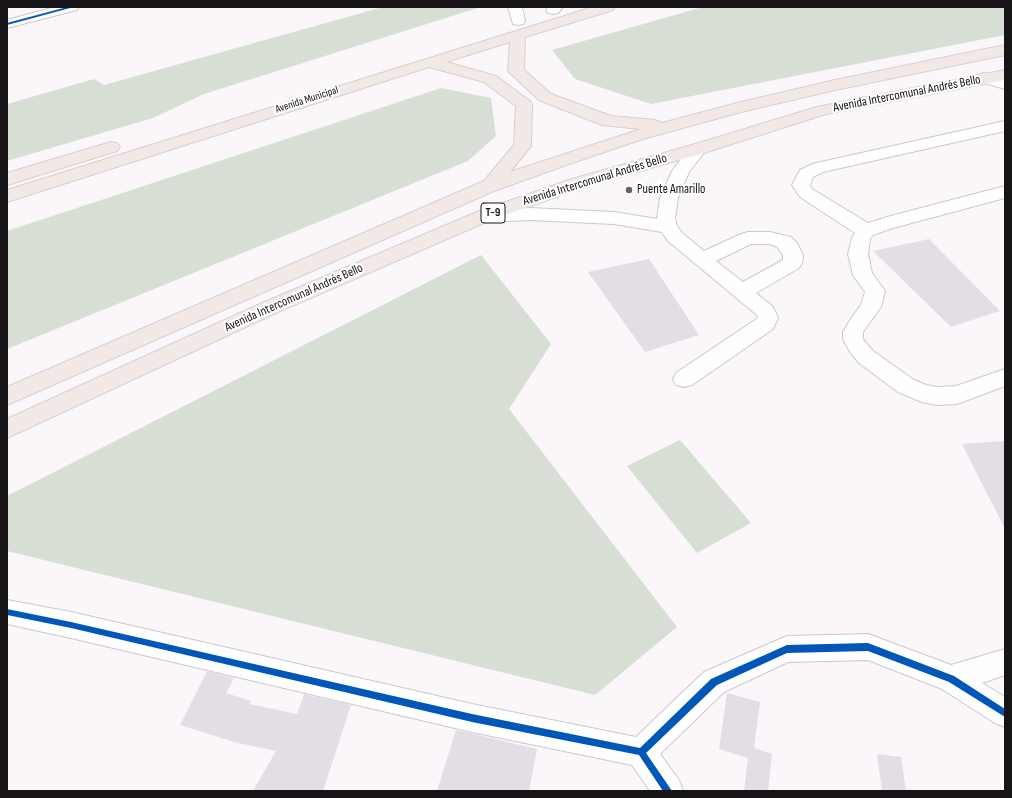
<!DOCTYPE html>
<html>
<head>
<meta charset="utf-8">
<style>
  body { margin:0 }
  #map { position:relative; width:1012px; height:798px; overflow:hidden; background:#faf6fa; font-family:"Sofia Sans Condensed",sans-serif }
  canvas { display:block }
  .frame { position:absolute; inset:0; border:8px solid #161416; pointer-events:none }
</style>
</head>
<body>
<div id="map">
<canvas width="1012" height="798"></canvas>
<div class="frame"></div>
</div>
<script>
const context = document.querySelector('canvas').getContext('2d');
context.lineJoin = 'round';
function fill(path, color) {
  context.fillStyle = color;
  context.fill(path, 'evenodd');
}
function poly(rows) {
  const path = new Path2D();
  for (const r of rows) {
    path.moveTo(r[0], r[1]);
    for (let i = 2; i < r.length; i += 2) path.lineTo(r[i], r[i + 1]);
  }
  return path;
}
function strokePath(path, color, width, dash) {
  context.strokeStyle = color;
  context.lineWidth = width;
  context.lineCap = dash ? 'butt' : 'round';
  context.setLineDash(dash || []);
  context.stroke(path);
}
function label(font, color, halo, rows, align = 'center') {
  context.font = font + ' "Sofia Sans Condensed",sans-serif';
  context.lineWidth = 4;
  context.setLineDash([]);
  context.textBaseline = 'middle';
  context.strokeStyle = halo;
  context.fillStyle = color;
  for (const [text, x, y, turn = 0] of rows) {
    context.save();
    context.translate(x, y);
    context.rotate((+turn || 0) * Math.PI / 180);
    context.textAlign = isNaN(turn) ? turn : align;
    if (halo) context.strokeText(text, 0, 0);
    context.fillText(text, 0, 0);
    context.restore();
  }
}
const green = poly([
  [383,7,481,7,204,94,153,118,7,161,7,104,94,79,104,85],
  [703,7,1005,7,1005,35,651,104,575,79,552,50],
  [441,88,491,98,496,136,468,161,7,349,7,231],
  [481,255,551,344,509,409,677,627,595,695,7,551,7,496],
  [680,440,751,523,697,553,627,466]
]);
const building = poly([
  [929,239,1000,311,951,327,873,251],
  [649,259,699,335,645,352,588,272],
  [1005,441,1005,529,962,444],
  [207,671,234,678,226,693,251,701,249,704,297,714,304,694,351,705,323,791,253,791,276,751,234,742,180,725],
  [727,693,760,702,754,748,772,754,768,791,744,791,748,758,719,749],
  [456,730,537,749,529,791,437,791],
  [877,754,901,757,906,791,882,791]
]);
const minor = poly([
  [55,7,79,7,77,10,7,28,7,20,55,7],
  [508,7,522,7,525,21,523,24,518,25,513,24,508,7],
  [548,7,563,7,558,13,553,14,548,13,546,10,548,7],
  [984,73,1005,79,1005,89,978,81,976,78,978,75,984,73],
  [1005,121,1005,131,823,172,813,177,810,185,812,189,868,223,887,217,1005,186,1005,198,893,228,873,235,870,239,868,254,872,273,885,291,881,307,863,332,863,339,873,351,914,380,926,385,937,387,956,386,1005,369,1005,386,957,404,937,405,922,402,898,392,859,363,850,352,843,339,843,332,850,320,861,305,865,292,853,275,848,254,852,238,855,233,800,197,792,185,800,170,812,164,1005,121],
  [698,144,704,145,707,149,689,172,678,198,675,218,677,226,682,233,704,251,741,234,748,232,770,232,791,237,797,243,803,255,802,263,799,268,756,293,772,306,775,311,778,318,773,329,692,385,684,387,676,385,673,379,676,373,758,318,757,315,668,241,662,232,614,224,530,220,484,222,477,220,475,216,477,212,484,210,530,208,614,212,657,219,660,198,672,171,692,145,698,144],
  [751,244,770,244,777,247,783,255,783,260,743,282,716,261,751,244],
  [7,600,71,612,472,704,636,737,704,672,787,636,868,634,951,665,1005,649,1005,675,982,683,1005,697,1005,727,995,723,942,689,868,660,788,662,724,692,660,754,679,780,683,791,650,791,632,765,472,732,71,638,7,624,7,600]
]);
const highway = poly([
  [593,7,615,7,613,10,525,37,524,70,551,94,611,116,655,120,662,123,737,103,835,80,1005,45,1005,55,835,90,741,112,643,139,569,164,494,191,7,405,7,387,484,181,514,145,516,106,484,82,429,67,7,202,7,190,593,7],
  [510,42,508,71,539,100,602,125,641,129,510,172,531,146,532,104,530,101,496,76,446,62,510,42],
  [1005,70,1005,80,826,114,704,153,584,187,491,220,276,313,7,438,7,419,262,303,477,212,572,179,692,145,817,107,1005,70],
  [111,142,117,143,120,147,117,151,7,185,7,173,111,142]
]);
const cycleway = poly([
  [67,7,74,7,7,25,7,23,67,7],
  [7,609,71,622,472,714,640,748,711,679,787,645,868,643,954,676,1005,709,1005,717,949,682,868,651,787,653,717,685,646,753,672,791,663,791,639,755,472,722,71,628,7,615,7,609]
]);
const markers = [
  [629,190,4,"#666366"]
];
const farStreetnames = [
  ["Avenida Municipal",307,100,-18]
];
const shields = [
  [493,213,24]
];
const shieldNames = [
  ["T-9",493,213]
];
const streetNames = [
  ["Avenida Intercomunal Andrés Bello",907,94,-11],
  ["Avenida Intercomunal Andrés Bello",595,180,-17],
  ["Avenida Intercomunal Andrés Bello",294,298,-24]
];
const poiNames = [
  ["Puente Amarillo",637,190]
];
fill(green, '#d7dfd5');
fill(building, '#e3dde6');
strokePath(minor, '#cbc8cb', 2);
strokePath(highway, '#d3d1d3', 2);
fill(minor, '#fefefe');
fill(highway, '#f2e9e6');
fill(cycleway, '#0057b8');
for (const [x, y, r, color] of markers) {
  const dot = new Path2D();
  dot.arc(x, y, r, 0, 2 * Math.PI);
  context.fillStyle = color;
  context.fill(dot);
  strokePath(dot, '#fff', 1.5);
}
label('11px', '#161416', '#fff', farStreetnames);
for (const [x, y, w] of shields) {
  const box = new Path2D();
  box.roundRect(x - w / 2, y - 10, w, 20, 3);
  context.fillStyle = '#fff';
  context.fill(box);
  strokePath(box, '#161416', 1);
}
label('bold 12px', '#161416', null, shieldNames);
label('13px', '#161416', '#fff', streetNames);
label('13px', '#161416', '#fff', poiNames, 'left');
</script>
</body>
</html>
